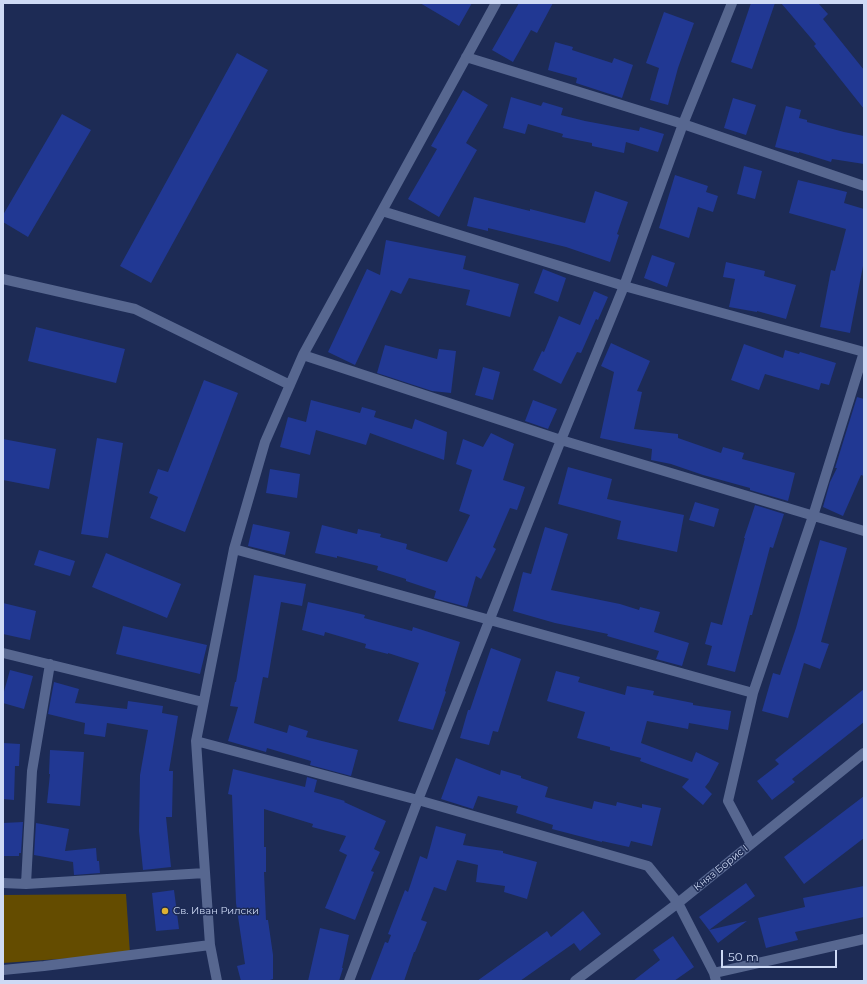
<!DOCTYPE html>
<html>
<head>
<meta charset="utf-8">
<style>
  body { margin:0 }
  #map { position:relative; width:867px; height:984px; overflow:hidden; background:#1d2b55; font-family:Montserrat,sans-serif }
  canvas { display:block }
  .frame { position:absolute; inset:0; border:4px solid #cedaf5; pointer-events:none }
  .scale { position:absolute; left:721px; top:950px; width:116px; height:18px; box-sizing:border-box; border:2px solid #cedaf5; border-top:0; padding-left:5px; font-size:12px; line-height:14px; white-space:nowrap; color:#cedaf5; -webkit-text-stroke:3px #1d2b55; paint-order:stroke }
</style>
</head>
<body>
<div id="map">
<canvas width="867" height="984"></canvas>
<div class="frame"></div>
<div class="scale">50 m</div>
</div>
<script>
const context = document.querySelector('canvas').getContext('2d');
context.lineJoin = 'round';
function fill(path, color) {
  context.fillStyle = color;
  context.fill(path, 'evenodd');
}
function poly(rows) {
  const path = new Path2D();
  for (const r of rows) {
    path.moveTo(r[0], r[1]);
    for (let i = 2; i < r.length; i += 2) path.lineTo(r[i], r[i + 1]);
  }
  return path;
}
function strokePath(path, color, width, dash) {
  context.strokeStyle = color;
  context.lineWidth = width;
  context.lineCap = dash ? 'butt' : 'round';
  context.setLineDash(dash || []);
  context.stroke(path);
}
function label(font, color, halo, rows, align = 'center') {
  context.font = font + ' Montserrat,sans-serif';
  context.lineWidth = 3;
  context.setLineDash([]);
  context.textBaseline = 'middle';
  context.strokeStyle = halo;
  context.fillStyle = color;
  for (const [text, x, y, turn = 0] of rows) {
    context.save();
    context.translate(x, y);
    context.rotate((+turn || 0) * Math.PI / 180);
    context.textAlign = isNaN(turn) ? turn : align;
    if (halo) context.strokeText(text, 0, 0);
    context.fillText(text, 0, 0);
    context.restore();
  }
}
const green = poly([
  [126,894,130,954,3,963,3,895]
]);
const building = poly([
  [420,3,472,3,459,26],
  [519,3,553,3,537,33,531,30,513,62,492,50],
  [751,3,775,3,752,69,731,62],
  [781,3,818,3,828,14,823,19,864,70,864,109,814,46,816,44],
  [664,12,694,23,678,68,668,105,650,100,659,68,646,63],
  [555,42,573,47,572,50,612,63,614,58,633,65,622,98,576,83,577,78,548,70],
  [237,53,268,70,151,283,120,266],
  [463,90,488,105,466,143,477,150,439,217,408,199,437,149,431,146],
  [511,97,541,106,543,102,563,108,561,115,585,121,639,131,640,127,664,134,658,152,626,142,624,153,592,146,592,143,562,137,563,134,528,124,525,134,503,128],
  [733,98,756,105,746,135,724,128],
  [786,106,801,110,799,118,807,120,807,122,844,132,864,136,864,164,832,159,831,162,799,152,799,153,775,147],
  [62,114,91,130,28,237,3,222,3,215],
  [744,166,762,171,755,199,737,194],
  [675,175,708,186,706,192,718,196,713,212,698,207,689,238,659,228],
  [798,180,847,192,844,203,864,209,864,261,850,333,820,327,831,270,835,271,846,229,789,213],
  [595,191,628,202,617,234,619,235,610,262,566,247,488,228,488,231,467,226,474,197,530,211,530,209,585,223],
  [386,240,466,256,463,269,519,284,510,317,466,305,470,290,409,278,401,294,391,290,355,365,328,352,367,269,380,275],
  [652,255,675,263,667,287,644,278],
  [726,262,765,271,764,276,796,285,786,319,757,311,757,312,729,307,735,279,723,277],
  [543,269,566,278,558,302,534,293],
  [594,291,608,297,598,320,596,319,581,353,577,352,561,384,533,370,542,351,544,352,559,316,580,325],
  [36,327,125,349,116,383,28,361],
  [611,343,650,361,637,391,642,392,634,429,678,434,678,438,721,453,723,447,744,453,742,459,795,473,788,501,750,490,750,488,703,475,671,464,651,460,652,449,600,438,614,372,601,366],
  [744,344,783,358,785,350,799,354,800,352,836,363,829,385,821,383,819,390,765,374,759,390,731,380],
  [385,345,437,359,439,349,456,351,451,393,432,391,377,373],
  [483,367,500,372,493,400,475,395],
  [204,380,238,393,185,532,150,518,158,497,149,493,158,469,168,472],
  [857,397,864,399,864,476,861,475,843,516,823,507,830,482,837,468,835,468],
  [311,400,360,413,362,407,376,411,374,417,412,429,415,419,447,432,444,460,370,433,366,445,316,430,310,455,280,447,288,417,306,422],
  [533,400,557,409,548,429,525,421],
  [491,433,514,444,503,480,525,487,517,510,510,508,493,547,496,549,481,579,476,576,467,607,434,598,436,591,406,581,406,579,377,570,378,566,337,556,337,558,315,553,322,525,357,534,358,529,381,534,380,537,407,544,406,549,447,562,470,515,459,511,472,470,456,464,463,439,483,447],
  [97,438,123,443,108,538,81,534],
  [3,439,56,449,49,489,3,480],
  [568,467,612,479,607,499,684,515,677,552,617,539,621,521,558,504],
  [270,469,300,474,297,498,266,493],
  [695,502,719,509,714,527,689,520],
  [755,505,784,514,773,548,770,547,752,615,750,615,735,672,707,665,712,646,705,644,711,622,722,625,745,538,744,538],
  [253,524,290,532,285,555,248,546],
  [545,527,568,534,551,590,620,604,639,610,640,607,660,612,654,632,689,643,682,666,656,659,659,651,607,636,608,634,555,623,513,611,523,572,531,574],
  [820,540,847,548,821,642,829,644,820,669,804,663,788,718,762,711,773,673,780,675,796,628],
  [39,550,75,561,70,576,34,565],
  [106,553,181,584,167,618,92,587],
  [254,575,306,584,302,606,281,602,268,678,263,677,254,723,287,733,289,725,308,731,306,737,358,750,351,776,310,765,311,761,267,748,266,752,228,741,238,707,230,706,235,682,236,682],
  [308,602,344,610,365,615,364,618,412,631,413,627,460,642,445,691,446,692,433,730,398,721,419,663,388,653,388,654,365,648,366,644,325,632,324,636,302,630],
  [3,603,36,611,30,640,3,634],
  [123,626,207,645,200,674,116,654],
  [491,648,521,659,498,732,493,731,489,745,460,738,468,710,470,710],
  [10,670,33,676,24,709,3,703,3,695],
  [556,671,580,677,578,682,625,695,627,686,654,691,653,695,693,703,693,705,731,711,728,730,689,723,688,729,647,721,641,743,692,762,696,752,719,763,709,782,705,787,712,794,703,805,682,787,689,779,640,761,641,758,610,750,610,747,577,738,585,712,547,701],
  [54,682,79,689,75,703,127,709,128,701,163,706,162,713,178,716,169,771,173,771,172,817,166,817,171,867,143,870,139,831,140,775,148,730,107,723,105,737,84,734,85,723,48,714],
  [864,689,864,722,792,779,795,782,772,800,757,781,779,764,775,760],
  [3,743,20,744,19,766,15,766,14,800,3,799],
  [50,750,84,752,80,806,47,803,50,774,49,774],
  [456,758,500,775,501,770,521,776,521,778,548,787,545,797,592,809,594,801,616,806,617,802,642,808,642,804,661,808,652,846,631,841,629,847,602,841,602,842,552,829,553,825,516,813,518,806,478,796,473,809,441,799],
  [233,769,305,787,307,777,317,780,314,792,345,801,344,802,386,821,374,849,380,852,371,871,374,872,355,920,325,908,347,855,339,851,346,836,312,827,313,824,264,809,264,847,266,847,266,872,264,872,266,920,268,920,273,955,273,979,267,981,241,981,237,966,245,964,236,903,232,795,228,794],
  [864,796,864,838,804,884,784,857],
  [23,822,21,853,19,853,19,856,3,856,3,823],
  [36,823,69,829,65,851,96,848,97,861,99,861,100,873,74,875,73,862,34,855],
  [436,826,466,834,463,845,503,851,503,853,537,862,527,899,504,892,505,886,476,882,478,865,457,860,446,891,434,887,421,920,427,922,415,952,414,952,404,981,370,981,385,942,388,943,391,935,388,934,405,890,408,892,420,856,427,859],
  [746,883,755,896,709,930,699,917],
  [864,886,864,917,795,932,798,940,766,948,758,918,805,907,803,898],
  [174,890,179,929,156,931,152,893],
  [583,911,601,934,580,951,574,943,520,981,477,981,547,931,551,937],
  [747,921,718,943,709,930],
  [320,928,349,935,342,968,343,968,339,981,308,981],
  [673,936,694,967,674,981,633,981,660,960,653,950]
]);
const minor = poly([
  [466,57,683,124,864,186],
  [382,211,624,286,864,352],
  [3,279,135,309,290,385],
  [303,355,561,440,864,531],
  [234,549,753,693],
  [3,653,203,702],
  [196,741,418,800,648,866,678,903,714,973,716,981],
  [751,844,728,801,753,693,813,516,864,352],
  [3,883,26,884,205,873],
  [26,884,32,771,50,664],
  [3,970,44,966,210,945],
  [714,973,864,939],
  [217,981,210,945,196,741,234,549,265,442,303,355,496,3],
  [349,981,418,800,561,440,624,286,683,124,732,3],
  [575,981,678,903,864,753]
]);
const markers = [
  [165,911,4,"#deb133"]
];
const streetNames = [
  ["Княз Борис I",721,868,-39]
];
const poiNames = [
  ["Св. Иван Рилски",173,911]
];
fill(green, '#644c00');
fill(building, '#213893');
strokePath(minor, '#576790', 10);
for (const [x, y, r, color] of markers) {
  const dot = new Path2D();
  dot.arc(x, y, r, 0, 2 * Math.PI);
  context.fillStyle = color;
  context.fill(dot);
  strokePath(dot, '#1d2b55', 1.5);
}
label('10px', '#cedaf5', '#1d2b55', streetNames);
label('10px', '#cedaf5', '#1d2b55', poiNames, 'left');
</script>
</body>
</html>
